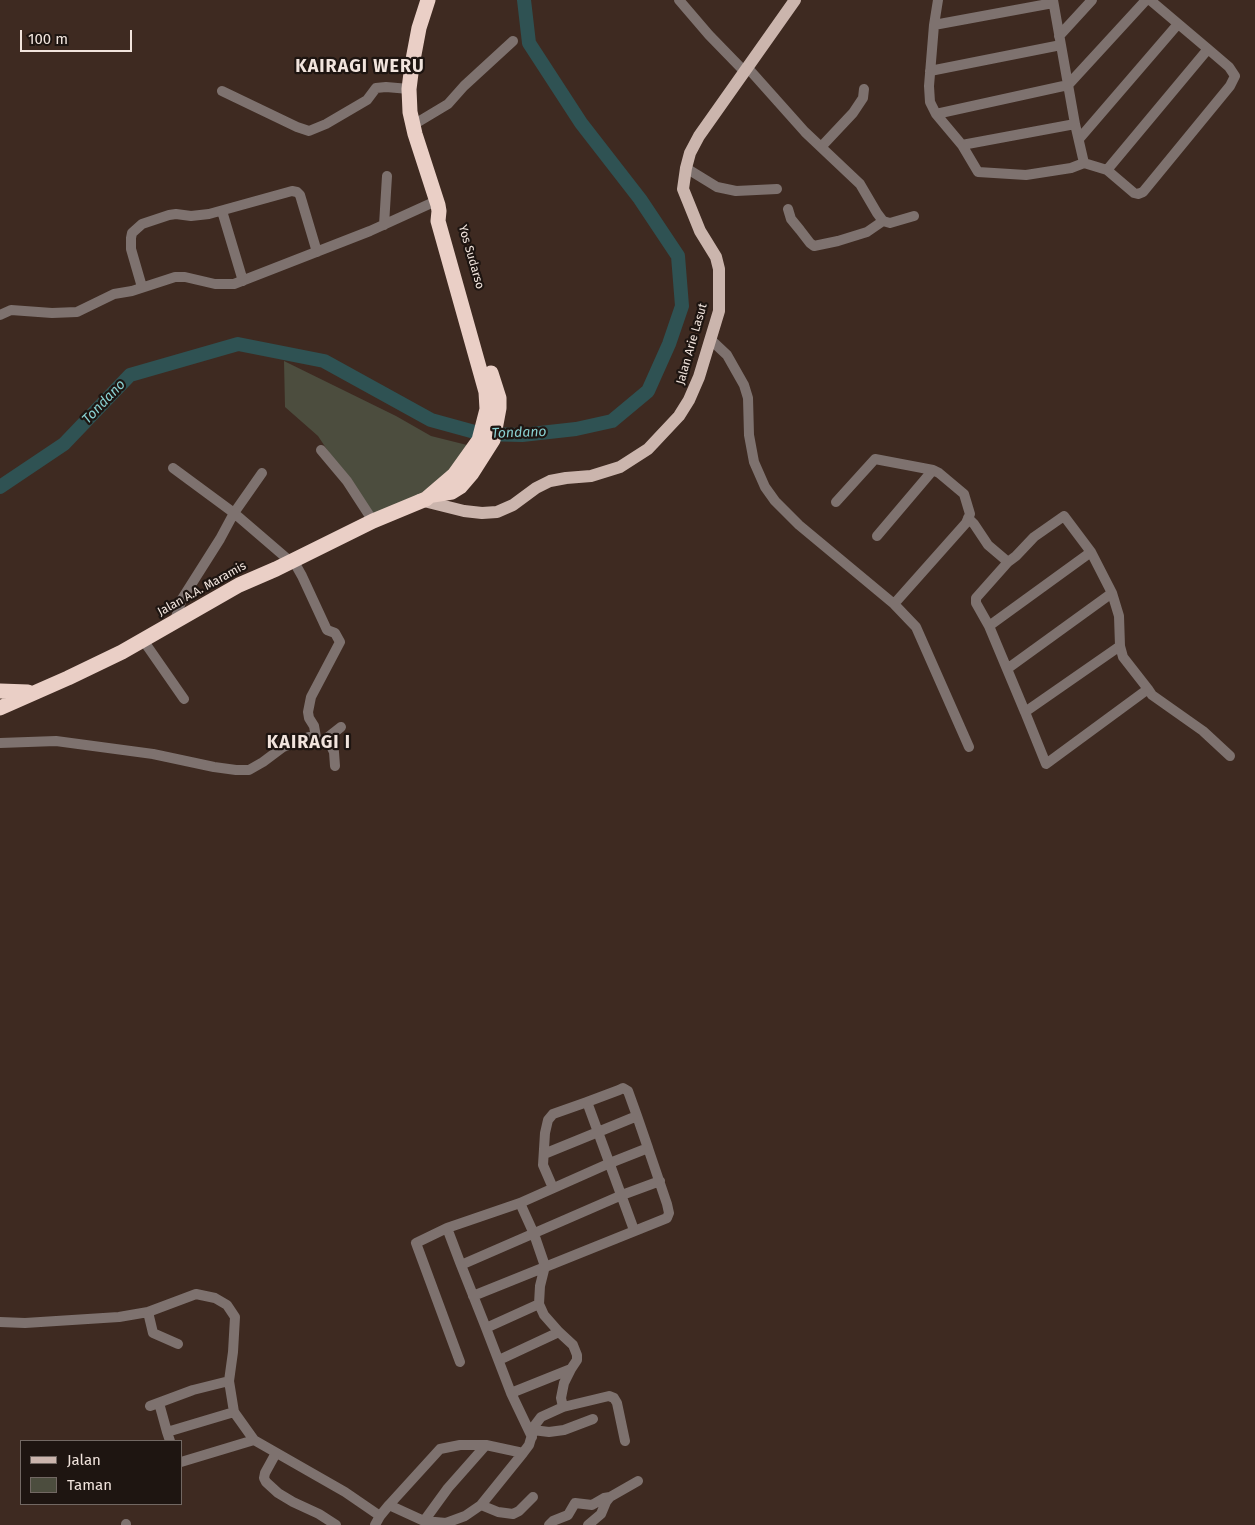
<!DOCTYPE html>
<html>
<head>
<meta charset="utf-8">
<style>
  body { margin:0 }
  #map { position:relative; width:1255px; height:1525px; overflow:hidden; background:#3e2a21; font-family:"Fira Sans",sans-serif }
  canvas { display:block }
  .legend { position:absolute; left:20px; top:1440px; width:162px; height:65px; box-sizing:border-box; background:#1e1511; border:1px solid #726863; margin:0; padding:6px 9px; list-style:none; font-size:15px; color:#f1e4dd }
  .legend li { display:flex; align-items:center; gap:10px; height:25px }
  .legend b { width:25px; border:1px solid #726863 }
  .scale { position:absolute; left:20px; top:30px; width:112px; height:22px; box-sizing:border-box; border:2px solid #f1e4dd; border-top:0; padding-left:6px; font-size:15px; line-height:18px; white-space:nowrap; color:#f1e4dd; -webkit-text-stroke:4px #1e1511; paint-order:stroke }
</style>
</head>
<body>
<div id="map">
<canvas width="1255" height="1525"></canvas>
<ul class="legend">
<li><b style="height:6px;background:#cbb5ad"></b>Jalan</li>
<li><b style="height:14px;background:#4c4d3e"></b>Taman</li>
</ul>
<div class="scale">100 m</div>
</div>
<script>
const context = document.querySelector('canvas').getContext('2d');
context.lineJoin = 'round';
function fill(path, color) {
  context.fillStyle = color;
  context.fill(path, 'evenodd');
}
function poly(rows) {
  const path = new Path2D();
  for (const r of rows) {
    path.moveTo(r[0], r[1]);
    for (let i = 2; i < r.length; i += 2) path.lineTo(r[i], r[i + 1]);
  }
  return path;
}
function strokePath(path, color, width, dash) {
  context.strokeStyle = color;
  context.lineWidth = width;
  context.lineCap = dash ? 'butt' : 'round';
  context.setLineDash(dash || []);
  context.stroke(path);
}
function label(font, color, halo, rows, align = 'center') {
  context.font = font + ' "Fira Sans",sans-serif';
  context.lineWidth = 4.5;
  context.setLineDash([]);
  context.textBaseline = 'middle';
  context.strokeStyle = halo;
  context.fillStyle = color;
  for (const [text, x, y, turn = 0] of rows) {
    context.save();
    context.translate(x, y);
    context.rotate((+turn || 0) * Math.PI / 180);
    context.textAlign = isNaN(turn) ? turn : align;
    if (halo) context.strokeText(text, 0, 0);
    context.fillText(text, 0, 0);
    context.restore();
  }
}
const green = poly([
  [284,361,396,416,431,436,471,446,446,482,374,520,318,436,285,407]
]);
const river = poly([
  [0,487,64,444,130,375,238,344,324,361,431,420,482,434,522,435,576,429,612,421,648,391,669,344,682,306,678,256,640,199,581,123,529,43,524,0]
]);
const minor = poly([
  [679,0,709,35,744,71],
  [938,0,934,25,929,86,930,102,936,114,962,145,978,172,1026,175,1071,168,1084,163],
  [1053,0,1075,124,1084,163,1107,170,1134,193,1138,194,1143,192,1230,86,1235,76,1229,67,1208,49,1150,0],
  [934,25,1053,3],
  [1059,36,1092,0],
  [747,67,805,132,860,184,877,213,883,221,890,223,914,216],
  [930,71,1061,45],
  [222,91,297,127,309,131,326,124,367,100,376,88,386,87,409,89],
  [936,114,1068,85,1146,0],
  [413,125,448,104,464,86,513,41],
  [1079,139,1178,24],
  [962,145,1075,124],
  [821,147,853,113,863,98,864,89],
  [686,168,717,187,736,191,777,189],
  [1107,170,1208,49],
  [788,209,791,219,800,230,810,243,814,246,838,241,867,232,883,221],
  [222,211,243,281],
  [384,225,387,176],
  [142,287,131,249,131,238,132,233,142,224,169,215,176,214,191,216,209,214,292,191,297,192,300,195,317,252],
  [0,315,11,310,52,313,77,312,114,294,132,291,175,277,185,277,215,284,234,284,370,231,436,201],
  [710,339,727,355,744,385,748,398,749,435,754,462,765,487,775,501,799,525,894,604,916,627,969,747],
  [321,450,347,481,373,521],
  [173,468,234,513,291,562],
  [836,502,875,459,933,470],
  [968,518,974,524,988,545,1008,562,1016,556,1034,537,1064,516,1091,552,1112,593,1007,669],
  [877,536,933,470,939,473,964,494,970,514,966,523,894,604],
  [1008,562,976,598,976,603,989,626,1025,712,1120,646,1119,616,1112,593],
  [175,620,182,599,220,539,234,513,262,473],
  [989,626,1091,552],
  [143,640,184,699],
  [1148,689,1152,695,1203,731,1230,756],
  [1025,712,1046,764,1148,689,1123,657,1120,646],
  [0,743,56,741,153,754,214,767,236,770,249,770,263,762,283,747,309,737,316,737,314,726,309,718,308,712,311,697,340,642,335,633,327,630,302,576,293,560],
  [335,766,334,752,327,738,341,727],
  [637,1116,598,1132,587,1102,619,1090,623,1088,628,1091,637,1116,648,1148,610,1163,520,1203,447,1228,461,1265,622,1195,660,1181],
  [544,1154,598,1132,634,1230],
  [553,1188,543,1165,545,1133,548,1120,553,1114,587,1102],
  [520,1203,534,1234,545,1266,540,1286,539,1304,544,1315,559,1332,573,1345,577,1355,577,1360,571,1369,564,1383,561,1398,563,1407],
  [447,1228,416,1243,460,1362],
  [461,1265,486,1328,539,1304],
  [473,1296,667,1218,669,1213,667,1204,648,1148],
  [148,1312,153,1333,178,1344],
  [0,1322,25,1323,119,1317,148,1312,196,1294,215,1298,227,1305,235,1317,233,1352,229,1381],
  [486,1328,511,1393,532,1437],
  [499,1360,559,1332],
  [511,1393,571,1369],
  [159,1403,167,1432],
  [150,1406,193,1390,229,1381,234,1412,167,1432,170,1441],
  [234,1412,254,1440,345,1492,380,1516],
  [533,1430,549,1432,564,1430,593,1419],
  [276,1453,265,1473,264,1478,266,1482,278,1493,293,1502,319,1514,336,1525],
  [523,1453,481,1505,498,1512,513,1514,519,1511,533,1497],
  [181,1462,254,1440],
  [389,1505,424,1521,446,1523,465,1516,481,1505],
  [424,1521,448,1488,486,1445],
  [126,1525,126,1524],
  [375,1525,380,1516,389,1505,440,1449,460,1445,486,1445,523,1453,529,1445,535,1425,541,1417,563,1407,609,1396,614,1398,617,1403,625,1441],
  [549,1525,553,1521,568,1515,575,1503,592,1505,604,1498,610,1497],
  [588,1525,601,1514,606,1502,610,1497,638,1481]
]);
const major = poly([
  [420,500,464,511,482,513,497,512,513,505,536,488,550,481,566,478,591,476,620,467,648,449,679,416,689,400,699,377,719,311,719,269,716,257,700,231,683,189,686,168,690,153,699,136,795,0]
]);
const highway = poly([
  [433,495,452,492,460,487,472,473,493,440,499,408,499,398,491,373],
  [0,691,28,692],
  [0,708,68,678,122,652,239,585,276,569,373,521,426,499,454,475,479,440,487,409,486,392,438,221,439,211,438,205,415,134,410,112,409,89,412,65,419,28,428,0]
]);
const streetNames = [
  ["Yos Sudarso",471,257,74],
  ["Jalan Arie Lasut",692,344,-74],
  ["Jalan A.A. Maramis",202,589,-29]
];
const waterNames = [
  ["Tondano",104,402,-46],
  ["Tondano",519,433,-2]
];
const districtNames = [
  ["KAIRAGI WERU",360,67],
  ["KAIRAGI I",309,743]
];
fill(green, '#4c4d3e');
strokePath(river, '#2f5253', 14);
strokePath(minor, '#7e726f', 10);
strokePath(major, '#cbb5ad', 12);
strokePath(highway, '#eacfc6', 15);
label('12px', '#f1e4dd', '#1e1511', streetNames);
label('italic 14px', '#89d0d1', '#1e1511', waterNames);
context.letterSpacing = '1px';
label('bold 18px', '#f1e4dd', '#1e1511', districtNames);
context.letterSpacing = '0px';
</script>
</body>
</html>
